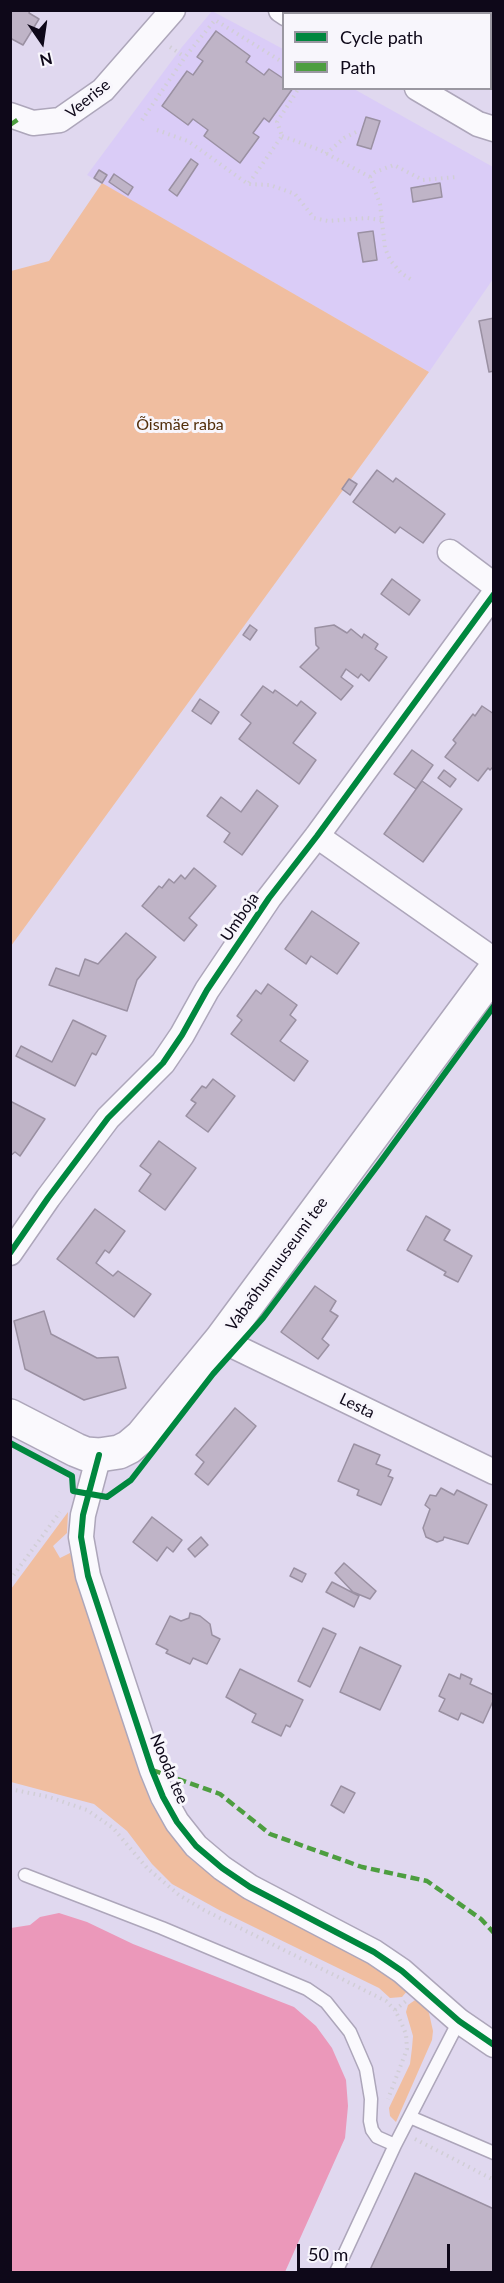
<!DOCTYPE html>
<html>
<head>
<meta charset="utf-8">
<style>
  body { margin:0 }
  #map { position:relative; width:504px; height:2283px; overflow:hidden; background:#e0d8ef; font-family:Lato,sans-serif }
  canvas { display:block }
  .frame { position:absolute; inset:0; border:12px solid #0e0819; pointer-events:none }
  .legend { position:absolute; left:282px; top:12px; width:210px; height:78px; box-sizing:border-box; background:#f8f6fc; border:2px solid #9a97a1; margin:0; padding:8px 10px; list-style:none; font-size:18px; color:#0e0819 }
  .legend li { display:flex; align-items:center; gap:12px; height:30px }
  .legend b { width:30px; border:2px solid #9a97a1 }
  .north { position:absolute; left:12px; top:12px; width:60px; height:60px; -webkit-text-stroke:4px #f8f6fc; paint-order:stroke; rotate:167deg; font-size:16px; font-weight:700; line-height:24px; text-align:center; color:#0e0819 }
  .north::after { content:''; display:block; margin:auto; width:21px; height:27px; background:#0e0819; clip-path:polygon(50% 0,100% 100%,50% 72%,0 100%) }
  .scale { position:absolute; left:297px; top:2244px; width:153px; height:27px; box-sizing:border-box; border:3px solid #0e0819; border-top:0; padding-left:8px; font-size:18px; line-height:21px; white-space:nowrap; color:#0e0819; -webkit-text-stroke:4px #f8f6fc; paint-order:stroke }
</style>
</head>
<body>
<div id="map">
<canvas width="504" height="2283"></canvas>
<div class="frame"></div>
<ul class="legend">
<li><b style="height:8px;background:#00873e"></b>Cycle path</li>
<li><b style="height:8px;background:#4d9e40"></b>Path</li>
</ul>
<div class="north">N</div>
<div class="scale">50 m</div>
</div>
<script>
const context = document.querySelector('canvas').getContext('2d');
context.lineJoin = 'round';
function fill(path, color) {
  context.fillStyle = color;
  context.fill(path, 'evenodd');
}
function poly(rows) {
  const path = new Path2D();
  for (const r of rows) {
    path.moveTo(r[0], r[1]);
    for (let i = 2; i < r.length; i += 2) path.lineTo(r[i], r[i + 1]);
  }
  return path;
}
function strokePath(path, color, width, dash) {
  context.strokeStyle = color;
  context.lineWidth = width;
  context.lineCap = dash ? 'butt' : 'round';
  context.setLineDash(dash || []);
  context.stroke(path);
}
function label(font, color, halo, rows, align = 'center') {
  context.font = font + ' Lato,sans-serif';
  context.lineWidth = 6;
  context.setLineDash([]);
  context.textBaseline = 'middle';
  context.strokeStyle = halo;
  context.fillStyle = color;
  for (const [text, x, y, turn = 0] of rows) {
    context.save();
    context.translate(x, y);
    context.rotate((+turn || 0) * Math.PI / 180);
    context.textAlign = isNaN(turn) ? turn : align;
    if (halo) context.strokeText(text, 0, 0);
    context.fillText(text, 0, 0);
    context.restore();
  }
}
const built = poly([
  [212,11,283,49,284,88,354,89,493,167,493,279,429,372,87,175,182,47]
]);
const green = poly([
  [102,183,429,372,11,946,11,271,49,261],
  [68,1512,67,1533,53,1546,60,1558,70,1553,137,1767,151,1803,166,1829,192,1860,215,1878,245,1897,333,1942,387,1975,408,1990,402,1997,390,1998,379,1988,221,1911,172,1884,152,1864,127,1831,94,1804,11,1782,11,1589],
  [418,1998,429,2013,433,2031,432,2040,396,2122,390,2116,389,2108,410,2064,412,2048,413,2036,406,2012,408,2005]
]);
const water = poly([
  [59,1913,87,1922,133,1944,294,2007,316,2026,332,2048,346,2080,348,2106,345,2138,285,2272,11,2272,11,1928,30,1925,40,1917]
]);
const building = poly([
  [10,10,30,10,29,13,39,19,23,45,10,38,10,10],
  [216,31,250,56,246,62,264,75,269,69,284,79,284,88,293,88,269,122,264,118,253,133,259,137,240,163,204,136,208,130,193,119,188,125,162,106,187,71,193,75,203,61,197,57,216,31],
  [366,117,380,121,371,149,357,145,366,117],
  [191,159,198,164,177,196,169,190,191,159],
  [99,170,107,175,102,183,94,178,99,170],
  [114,174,133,187,128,195,109,182,114,174],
  [440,183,442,197,413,202,411,188,440,183],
  [373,231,377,260,363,262,358,233,373,231],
  [494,318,494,371,489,372,479,321,494,318],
  [377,470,393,482,396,478,445,514,423,543,400,527,395,533,353,502,377,470],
  [349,479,357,484,350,495,342,489,349,479],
  [392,579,420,600,409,615,381,594,392,579],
  [250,625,257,630,250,640,243,635,250,625],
  [334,625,347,633,351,629,362,638,364,634,378,644,375,649,387,657,369,681,361,674,358,678,346,669,341,677,353,686,341,700,300,667,319,648,316,645,315,628,334,625],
  [263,686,273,693,275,690,297,706,301,701,316,713,293,743,316,760,299,784,239,739,251,723,241,715,263,686],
  [200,699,219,712,211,724,192,711,200,699],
  [482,706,494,714,494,766,490,770,488,768,478,781,445,757,456,743,453,740,473,714,475,716,482,706],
  [412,750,433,765,416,789,394,774,412,750],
  [444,770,456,779,450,787,438,778,444,770],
  [422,781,462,809,423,862,384,834,422,781],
  [257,790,278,806,242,855,224,842,230,833,207,816,221,797,241,812,257,790],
  [194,868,216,886,189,918,197,925,184,941,142,906,159,886,162,888,169,879,174,883,181,875,185,879,194,868],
  [312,911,359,943,337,974,311,956,306,964,285,949,312,911],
  [126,933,156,957,137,980,127,1011,49,985,56,968,79,976,85,959,98,964,126,933],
  [268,984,297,1005,290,1015,296,1020,280,1041,308,1061,294,1081,231,1034,242,1020,237,1016,256,990,261,994,268,984],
  [73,1020,106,1036,96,1055,92,1053,75,1086,16,1056,21,1046,52,1062,73,1020],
  [213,1079,235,1096,208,1132,186,1116,196,1103,191,1100,202,1086,206,1088,213,1079],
  [10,1101,45,1119,20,1156,15,1152,10,1156,10,1101],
  [159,1141,196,1168,165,1210,139,1191,151,1174,140,1166,159,1141],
  [95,1209,125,1231,109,1253,105,1250,96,1263,113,1276,118,1271,151,1294,134,1317,57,1259,95,1209],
  [426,1216,450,1230,444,1240,472,1256,458,1282,444,1275,446,1272,407,1250,426,1216],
  [315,1286,336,1301,330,1311,338,1316,322,1339,329,1345,318,1359,281,1332,315,1286],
  [44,1311,51,1334,97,1358,118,1357,126,1388,84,1400,25,1369,14,1321,44,1311],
  [235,1408,256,1426,208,1485,195,1474,204,1462,196,1455,235,1408],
  [354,1444,380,1455,376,1464,391,1470,388,1476,393,1478,381,1505,357,1495,359,1490,338,1481,354,1444],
  [441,1488,454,1495,457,1490,487,1505,468,1544,444,1537,443,1540,437,1542,426,1537,423,1528,430,1509,425,1505,430,1495,436,1496,441,1488],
  [152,1517,182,1540,173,1552,167,1547,157,1561,133,1542,152,1517],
  [201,1537,208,1545,195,1557,188,1549,201,1537],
  [344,1563,376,1591,370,1599,353,1592,335,1573,344,1563],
  [294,1568,306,1574,302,1582,290,1576,294,1568],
  [332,1582,359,1596,354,1607,326,1592,332,1582],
  [190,1613,200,1616,210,1624,212,1635,220,1639,207,1664,193,1658,190,1664,166,1653,168,1650,156,1644,170,1616,181,1621,189,1618,190,1613],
  [323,1628,336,1634,310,1687,298,1681,323,1628],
  [360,1647,401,1666,380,1710,340,1692,360,1647],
  [240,1669,303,1700,290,1727,286,1725,281,1736,252,1722,256,1714,226,1697,240,1669],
  [449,1674,460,1679,461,1674,472,1679,470,1684,494,1695,494,1699,483,1723,461,1713,458,1720,439,1711,445,1699,439,1696,449,1674],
  [341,1786,355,1793,344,1813,331,1805,341,1786],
  [415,2173,494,2209,494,2272,369,2272,415,2173]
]);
const path = poly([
  [170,47,185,57],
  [142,120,185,57,215,20,284,63],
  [157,130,188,141,248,184,270,185,295,194,314,218,328,221,367,218,381,220],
  [282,136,320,150,370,177,380,204,385,248,390,260,401,273,412,280],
  [326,154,344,138,356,132],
  [370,177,375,172,394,165,423,180,456,177],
  [249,183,282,136,277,122,299,88],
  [10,1580,60,1512],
  [10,1789,49,1797,87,1810,113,1828,147,1868,179,1895,204,1910,386,2001,395,2010,401,2022,406,2034,407,2049,388,2099],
  [395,2010,406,2001],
  [415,2139,494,2180]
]);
const lane = poly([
  [25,1875,162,1928,307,1989,326,2002,350,2032,366,2069,371,2099,370,2121,372,2130,377,2137,395,2145],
  [410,2117,494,2153],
  [336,2272,395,2145,459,2021]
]);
const street = poly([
  [281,10,287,14],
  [417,88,478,124,494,129],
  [10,115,33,123,60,120,103,90,173,10],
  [450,552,494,585],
  [317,836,494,960],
  [10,1253,48,1198,108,1118,163,1063,182,1035,207,990,269,898,317,836,494,594],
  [221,1340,494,1472],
  [99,1455,83,1515,81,1537,88,1576,152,1770,163,1797,177,1822,196,1846,222,1868,250,1887,374,1952,402,1971,459,2021,494,2045]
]);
const secondary = poly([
  [10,1416,76,1450,86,1454,99,1455,119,1452,129,1447,142,1436,221,1340,494,971]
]);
const quiet = poly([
  [10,125,20,118],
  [152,1770,220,1794,270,1834,362,1867,427,1881,481,1919,494,1933]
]);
const cycleway = poly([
  [10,1253,48,1198,108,1118,163,1063,182,1035,207,990,269,898,317,836,494,594],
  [10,1443,72,1476,73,1491,107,1497,131,1480,213,1374,263,1318,381,1161,494,1006],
  [99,1455,83,1515,81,1537,88,1576,152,1770,163,1797,177,1822,196,1846,222,1868,250,1887,374,1952,402,1971,459,2021,494,2045]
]);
const streetNames = [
  ["Veerise",88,99,-39],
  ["Umboja",240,917,-56],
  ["Vabaõhumuuseumi tee",277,1264,-54],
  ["Lesta",357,1406,26],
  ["Nooda tee",169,1769,67]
];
const parkNames = [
  ["Õismäe raba",180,425]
];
fill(built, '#daccf7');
fill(green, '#f0bea0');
fill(water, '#eb98ba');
fill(building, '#bfb4c7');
strokePath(building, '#9a90a2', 1.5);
strokePath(lane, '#ada6ba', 15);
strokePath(street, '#ada6ba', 27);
strokePath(secondary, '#ada6ba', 36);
strokePath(path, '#d1ced6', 4, [1.5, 4.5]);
strokePath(lane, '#faf9fd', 12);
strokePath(street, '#faf9fd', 24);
strokePath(secondary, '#faf9fd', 33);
strokePath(quiet, '#4d9e40', 4.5, [9, 4.5]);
strokePath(cycleway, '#00873e', 6);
label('16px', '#0e0819', '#f8f6fc', streetNames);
label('16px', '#522e0a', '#f8f6fc', parkNames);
</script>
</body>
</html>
